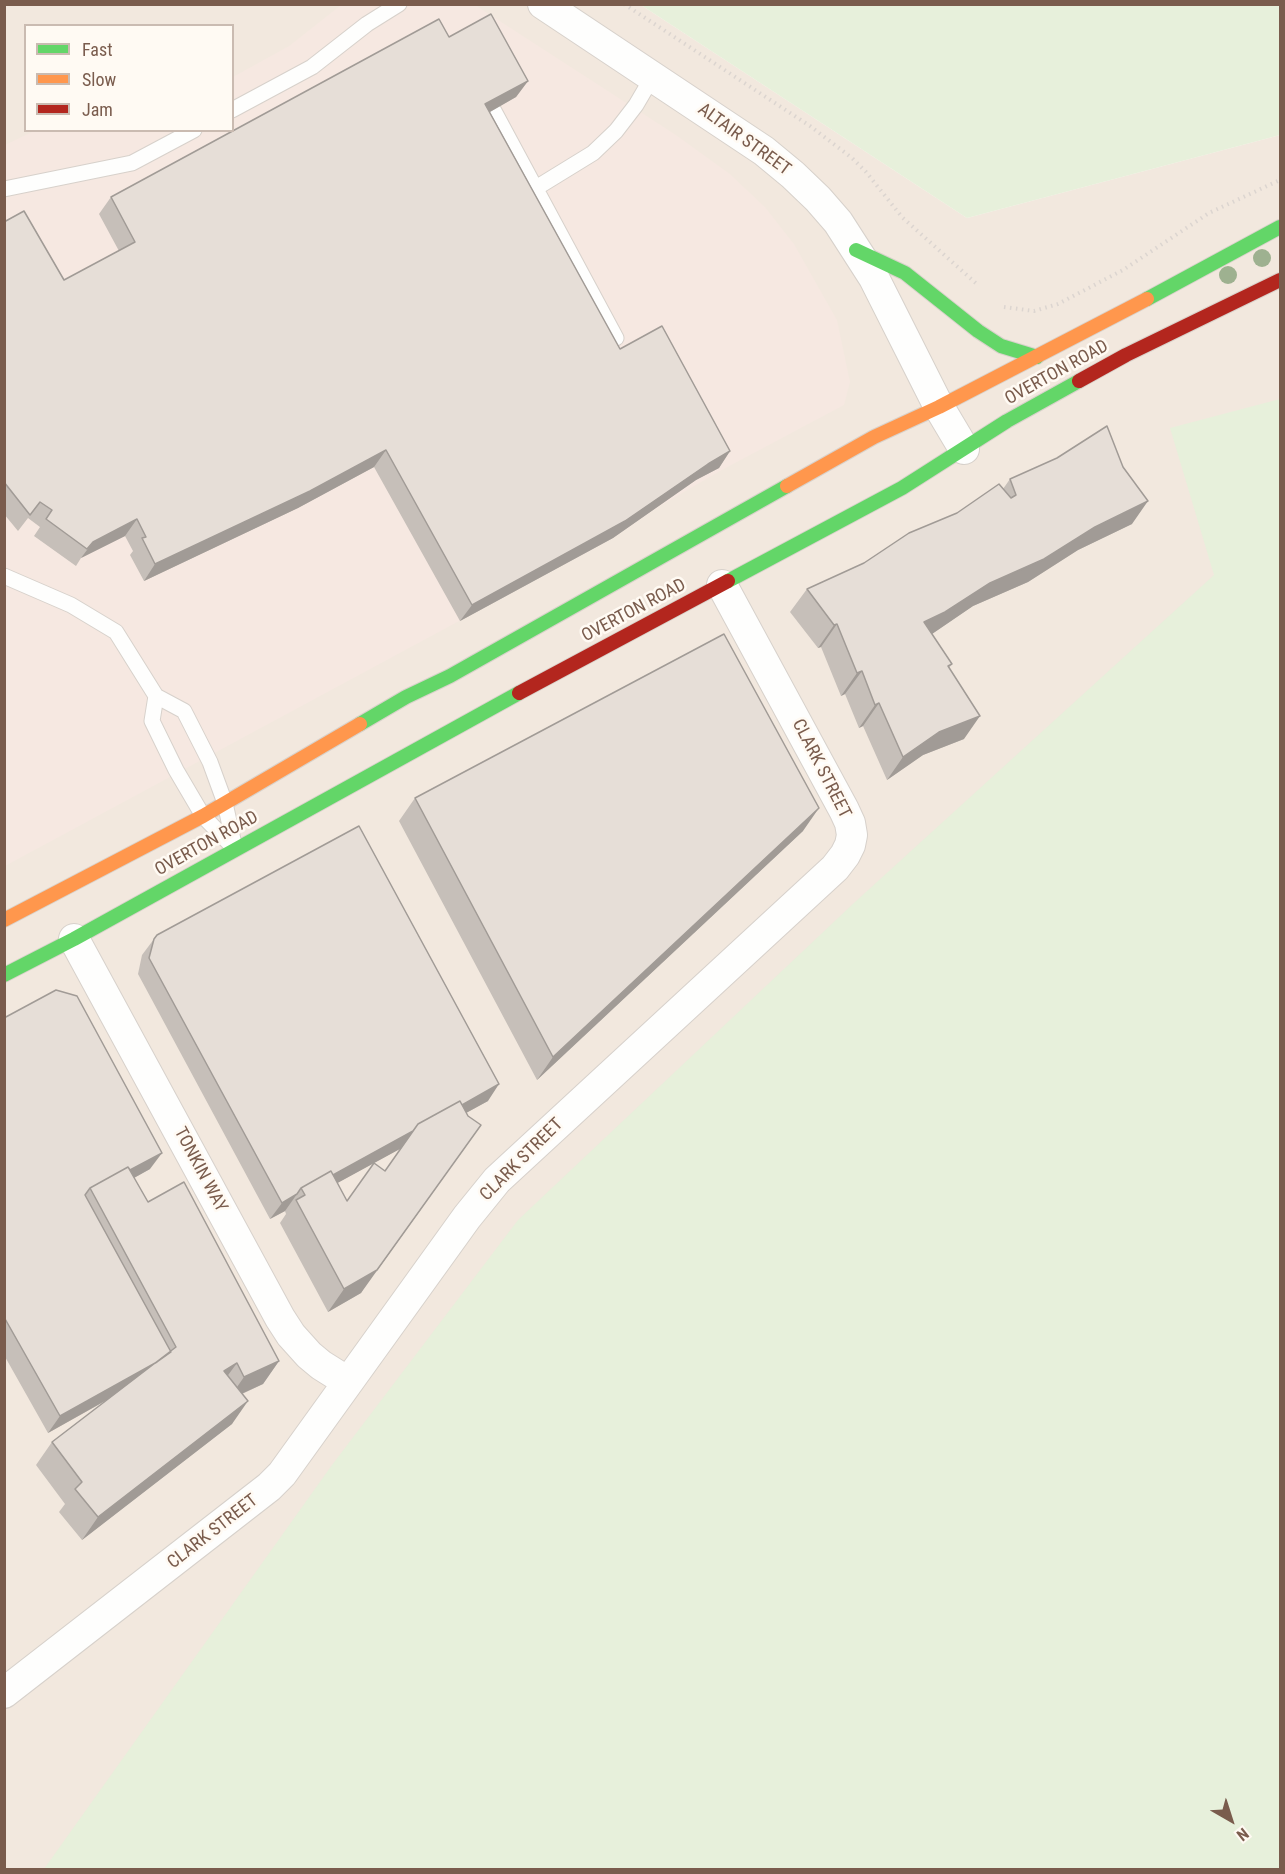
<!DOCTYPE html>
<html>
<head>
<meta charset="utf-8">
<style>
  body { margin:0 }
  #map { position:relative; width:1285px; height:1874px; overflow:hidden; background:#f9f5f0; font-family:"Roboto Condensed",sans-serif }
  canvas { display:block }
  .frame { position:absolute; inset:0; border:6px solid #7a5c4d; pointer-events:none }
  .legend { position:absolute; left:24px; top:24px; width:210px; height:108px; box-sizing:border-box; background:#fffaf3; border:2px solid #cabbb1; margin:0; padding:8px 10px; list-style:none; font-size:18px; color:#7a5c4d }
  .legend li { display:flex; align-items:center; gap:12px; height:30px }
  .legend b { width:30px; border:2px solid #cabbb1 }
  .north { position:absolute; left:1201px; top:1790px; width:60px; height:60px; -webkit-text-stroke:4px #fffaf3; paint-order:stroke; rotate:141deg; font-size:16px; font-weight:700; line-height:24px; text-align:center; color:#7a5c4d }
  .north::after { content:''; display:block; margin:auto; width:21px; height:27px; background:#7a5c4d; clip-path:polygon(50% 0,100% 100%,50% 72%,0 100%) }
</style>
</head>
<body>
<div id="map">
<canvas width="1285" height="1874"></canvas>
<div class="frame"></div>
<ul class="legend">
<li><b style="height:8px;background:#63d668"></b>Fast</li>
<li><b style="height:8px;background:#ff974d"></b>Slow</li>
<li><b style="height:8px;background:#b3261e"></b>Jam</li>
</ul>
<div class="north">N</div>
</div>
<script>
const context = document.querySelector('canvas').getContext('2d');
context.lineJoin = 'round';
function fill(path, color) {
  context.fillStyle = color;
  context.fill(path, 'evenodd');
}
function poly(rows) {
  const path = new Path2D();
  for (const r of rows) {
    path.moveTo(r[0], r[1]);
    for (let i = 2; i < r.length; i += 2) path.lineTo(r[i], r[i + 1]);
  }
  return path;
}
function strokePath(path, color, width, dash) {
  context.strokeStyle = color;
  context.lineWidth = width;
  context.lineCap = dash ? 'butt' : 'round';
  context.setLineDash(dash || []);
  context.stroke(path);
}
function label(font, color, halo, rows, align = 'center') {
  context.font = font + ' "Roboto Condensed",sans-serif';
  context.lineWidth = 5;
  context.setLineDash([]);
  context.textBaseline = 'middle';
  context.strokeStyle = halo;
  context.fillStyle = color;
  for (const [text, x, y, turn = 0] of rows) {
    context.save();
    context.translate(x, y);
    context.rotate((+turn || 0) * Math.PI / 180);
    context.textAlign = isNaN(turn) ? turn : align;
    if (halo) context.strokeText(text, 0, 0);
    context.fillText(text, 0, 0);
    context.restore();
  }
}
const residential = poly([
  [5,5,641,5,967,218,1280,135,1280,1869,5,1870],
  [26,26,232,26,232,130,26,130]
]);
const commercial = poly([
  [341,5,475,5,676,135,730,174,765,207,794,244,837,320,850,382,844,405,720,471,660,506,613,538,5,866,5,145,34,131,232,130,233,77,289,46]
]);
const green = poly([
  [641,5,1280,5,1280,135,967,218],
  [1280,399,1280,1869,44,1869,332,1465,518,1220,855,902,1214,575,1170,428]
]);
const path = poly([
  [624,4,810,126,852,158,866,172,902,217,978,285],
  [1004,307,1034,311,1058,304,1123,270,1209,213,1280,180]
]);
const lane = poly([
  [232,110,312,67,367,24,399,4],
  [494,111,616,338],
  [536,188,593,153,616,131,636,105,653,76],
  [4,189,132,163,194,130],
  [4,576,71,605,116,632,156,696,184,711,210,762,225,803,235,849],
  [156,696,152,721,176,770,203,816,235,849]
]);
const street = poly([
  [543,4,764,151,793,175,818,199,838,222,874,278,939,407,964,449],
  [74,939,280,1318,291,1335,309,1355,321,1365,348,1382],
  [4,1693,269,1487,282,1474,467,1217,497,1180,835,868,845,855,850,845,852,835,850,823,844,810,722,585]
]);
const fast = poly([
  [856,250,905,273,978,331,1001,346,1037,357],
  [1147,299,1280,227],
  [728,581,902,488,1007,421,1079,381],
  [360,724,406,697,450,676,787,486],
  [4,975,74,939,519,693]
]);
const slow = poly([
  [787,486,874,437,939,407,1147,299],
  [4,920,203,816,360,724]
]);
const jam = poly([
  [1079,381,1126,355,1280,280],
  [519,693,728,581]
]);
const trees = [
  [1262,258],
  [1228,275]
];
const wall = poly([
  [449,37,528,81,516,97,490,112,620,349,730,451,719,468,696,480,613,538,460,621,374,467,298,508,144,581,130,555,133,551,125,536,81,558,76,566,34,536,40,527,28,518,18,531,4,514,4,222,64,280,119,251,99,214,111,197],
  [1010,479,1132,524,1078,550,1028,582,973,606,932,634,952,664,949,668,964,739,923,755,887,780,863,726,859,728,845,694,841,696,821,647,818,648,790,612,807,589,864,563,1003,489],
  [415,798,803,831,537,1080,399,821],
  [154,939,488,1101,466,1113,361,1293,328,1312,280,1223,286,1214,285,1211,270,1219,138,974,142,955],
  [401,1148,385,1171,347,1201,337,1183],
  [4,1018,150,1169,134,1178,148,1202,279,1361,263,1384,242,1394,232,1424,82,1540,59,1512,65,1504,36,1465,52,1442,107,1400,48,1433,4,1355]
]);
const shadedWall = poly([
  [528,81,516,97,474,121,485,104],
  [386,450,374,467,298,508,144,581,155,564],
  [730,451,719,468,696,480,613,538,460,621,472,605,708,464],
  [1148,501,1132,524,1078,550,1028,582,973,606,929,636,924,622,990,583,1095,527],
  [137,519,125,536,81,558,93,542],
  [837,624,821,647,818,648,834,625],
  [862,671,845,694,841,696,857,673],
  [879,703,863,726,859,728,875,705],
  [980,716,964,739,923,755,887,780,903,757,939,732],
  [819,808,803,831,537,1080,553,1057],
  [499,1084,488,1101,299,1204,305,1195,303,1191],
  [481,1125,361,1293,328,1312,344,1289],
  [162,1153,150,1169,96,1199,92,1191],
  [297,1194,285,1211,270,1219,282,1203],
  [172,1354,160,1370,48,1433,60,1416],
  [279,1361,263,1384,228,1400,244,1377],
  [237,1363,220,1386,224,1371],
  [248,1401,232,1424,82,1540,98,1517]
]);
const building = poly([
  [491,14,528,81,485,104,620,349,662,326,730,451,708,464,625,521,472,605,386,450,310,491,155,564,142,538,146,537,137,519,93,542,87,549,46,519,52,510,40,502,30,515,4,482,4,222,24,211,64,280,135,242,111,197,439,19,449,37,491,14],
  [1107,426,1123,467,1148,501,1095,527,1044,559,990,583,945,612,924,622,952,664,948,666,980,716,939,732,903,757,879,703,875,705,862,671,857,673,837,624,834,625,807,589,864,563,909,533,957,513,999,484,1011,498,1016,495,1010,479,1057,458,1107,426],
  [724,634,819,808,553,1057,415,798,724,634],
  [359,826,499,1084,462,1105,460,1101,418,1124,413,1131,333,1175,331,1171,301,1188,297,1194,282,1203,149,958,154,939,157,935,359,826],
  [56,990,77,996,162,1153,130,1170,128,1167,90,1188,85,1195,171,1352,157,1362,60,1416,4,1317,4,1018,56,990],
  [460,1101,468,1116,481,1125,377,1270,344,1289,296,1200,305,1195,301,1188,331,1171,347,1201,374,1163,385,1171,418,1124,460,1101],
  [128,1167,148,1202,184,1182,279,1361,244,1377,237,1363,224,1371,248,1401,98,1517,75,1489,82,1482,52,1442,176,1347,90,1188,128,1167]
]);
const streetNames = [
  ["ALTAIR STREET",744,140,36],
  ["OVERTON ROAD",1057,373,-29],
  ["OVERTON ROAD",634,611,-28],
  ["CLARK STREET",821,769,63],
  ["OVERTON ROAD",207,844,-29],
  ["CLARK STREET",522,1160,-45],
  ["TONKIN WAY",200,1170,62],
  ["CLARK STREET",213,1532,-38]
];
fill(residential, '#f2e8de');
fill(commercial, '#f6e8e1');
fill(green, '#e7f0db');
strokePath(lane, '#d7d1cb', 17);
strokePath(street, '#d7d1cb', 32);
strokePath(fast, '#d9d2cb', 16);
strokePath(slow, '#d9d2cb', 16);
strokePath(jam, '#d9d2cb', 16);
strokePath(path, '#dcd5d0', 4, [1.5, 4.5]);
strokePath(lane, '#fefefd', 15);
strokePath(street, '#fefefd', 30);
strokePath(fast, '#63d668', 14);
strokePath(slow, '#ff974d', 14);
strokePath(jam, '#b3261e', 14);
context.fillStyle = '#9eb190';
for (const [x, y] of trees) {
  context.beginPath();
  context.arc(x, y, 9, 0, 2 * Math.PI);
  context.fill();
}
fill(wall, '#c6bfb9');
fill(shadedWall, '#a19b96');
fill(building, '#e6ded7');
strokePath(building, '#a19b96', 1.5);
label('18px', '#7a5c4d', '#fffaf3', streetNames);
</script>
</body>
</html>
